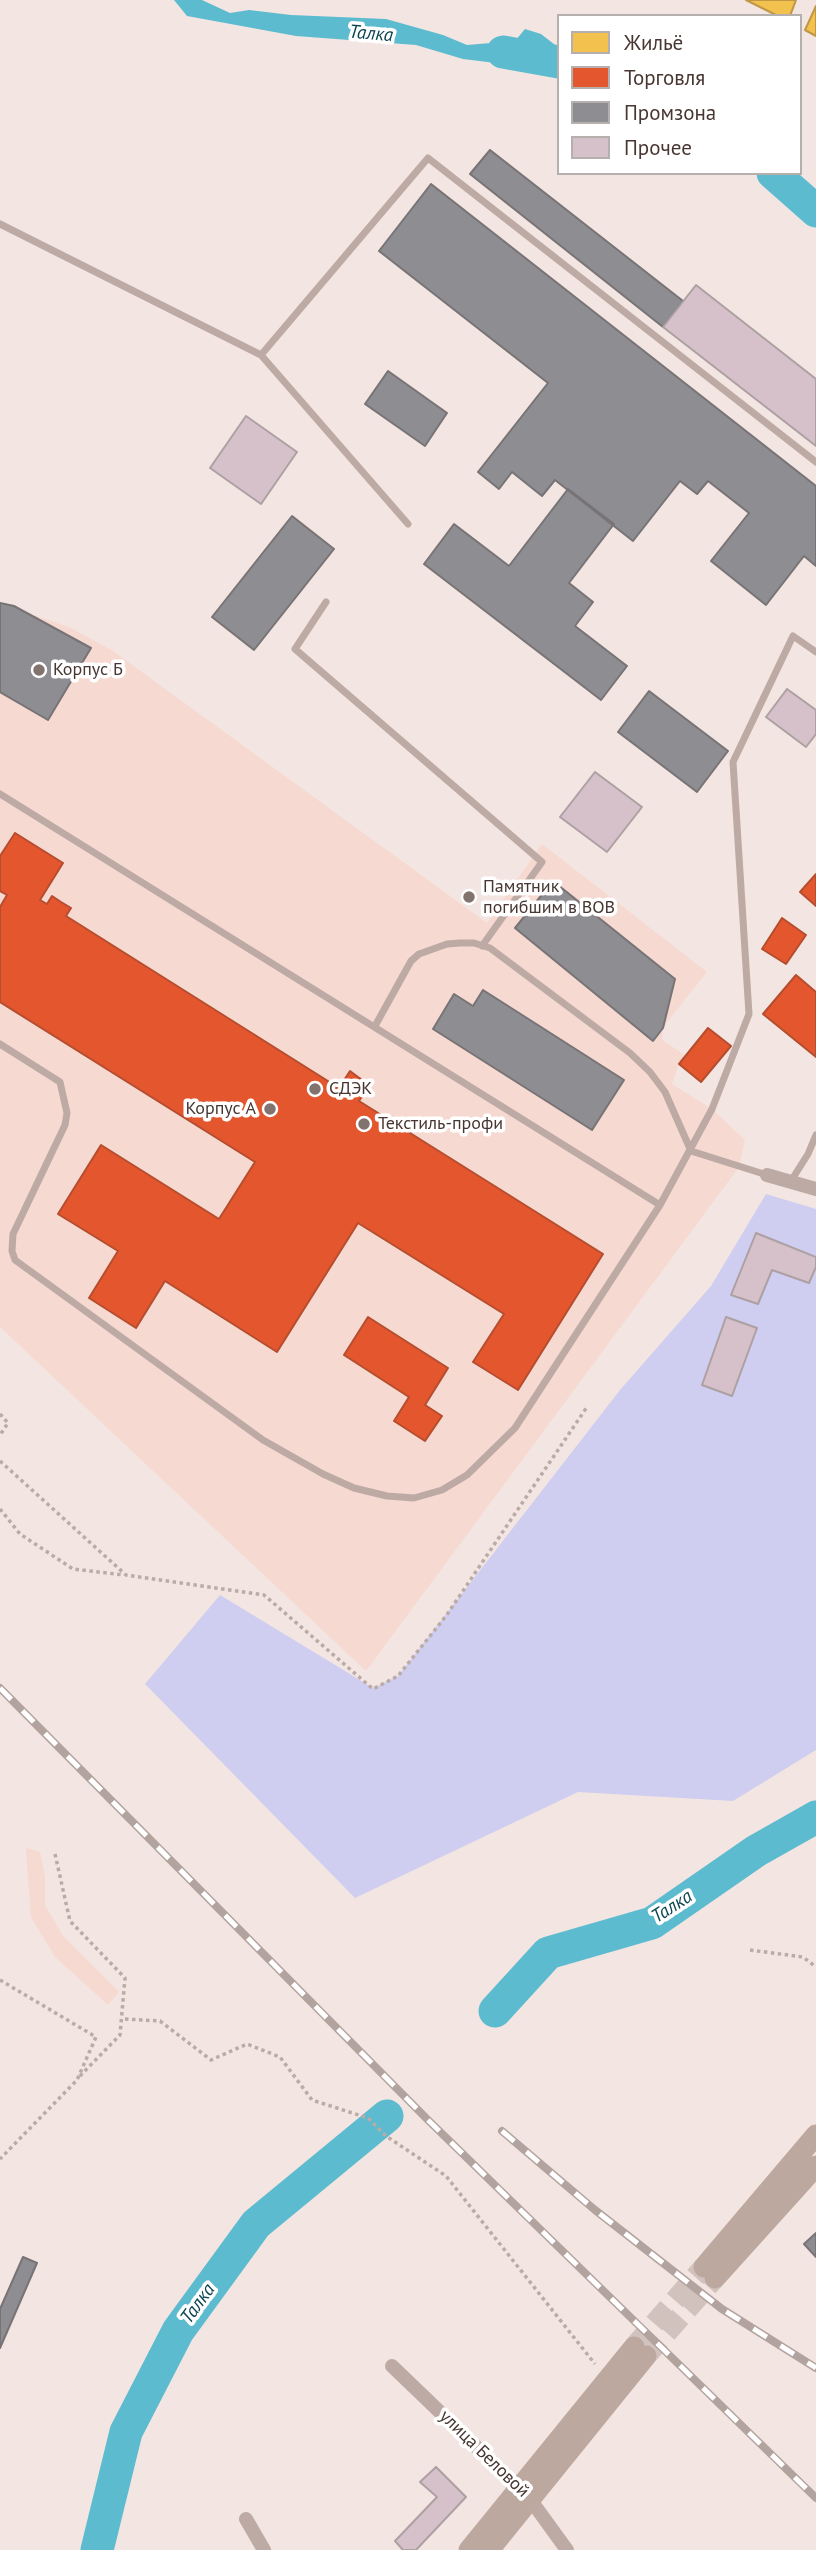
<!DOCTYPE html>
<html>
<head>
<meta charset="utf-8">
<style>
  body { margin:0 }
  #map { position:relative; width:816px; height:2550px; overflow:hidden; background:#f3e5e1; font-family:"PT Sans",sans-serif }
  canvas { display:block }
  .legend { position:absolute; left:557px; top:14px; width:245px; height:161px; box-sizing:border-box; background:#fff; border:2px solid #b5afad; margin:0; padding:9px 12px; list-style:none; font-size:21px; color:#473631 }
  .legend li { display:flex; align-items:center; gap:14px; height:35px }
  .legend b { width:35px; border:2px solid #b5afad }
</style>
</head>
<body>
<div id="map">
<canvas width="816" height="2550"></canvas>
<ul class="legend">
<li><b style="height:19px;background:#f2c14e"></b>Жильё</li>
<li><b style="height:19px;background:#e4572e"></b>Торговля</li>
<li><b style="height:19px;background:#8d8d92"></b>Промзона</li>
<li><b style="height:19px;background:#d6c1ca"></b>Прочее</li>
</ul>
</div>
<script>
const context = document.querySelector('canvas').getContext('2d');
context.lineJoin = 'round';
function fill(path, color) {
  context.fillStyle = color;
  context.fill(path, 'evenodd');
}
function poly(rows) {
  const path = new Path2D();
  for (const r of rows) {
    path.moveTo(r[0], r[1]);
    for (let i = 2; i < r.length; i += 2) path.lineTo(r[i], r[i + 1]);
  }
  return path;
}
function strokePath(path, color, width, dash) {
  context.strokeStyle = color;
  context.lineWidth = width;
  context.lineCap = dash ? 'butt' : 'round';
  context.setLineDash(dash || []);
  context.stroke(path);
}
function label(font, color, halo, rows, align = 'center') {
  context.font = font + ' "PT Sans",sans-serif';
  context.lineWidth = 7;
  context.setLineDash([]);
  context.textBaseline = 'middle';
  context.strokeStyle = halo;
  context.fillStyle = color;
  for (const [text, x, y, turn = 0] of rows) {
    context.save();
    context.translate(x, y);
    context.rotate((+turn || 0) * Math.PI / 180);
    context.textAlign = isNaN(turn) ? turn : align;
    if (halo) context.strokeText(text, 0, 0);
    context.fillText(text, 0, 0);
    context.restore();
  }
}
const built = poly([
  [0,603,71,628,113,651,487,923,542,844,707,972,663,1027,662,1040,686,1056,679,1064,672,1084,712,1109,745,1140,739,1167,366,1671,0,1327],
  [26,1848,40,1852,45,1877,45,1905,63,1936,119,1992,108,2005,55,1957,31,1917]
]);
const green = poly([
  [766,1194,816,1209,816,1750,733,1801,578,1792,355,1898,145,1684,220,1595,373,1688,398,1676,620,1390,711,1286]
]);
const water = poly([
  [174,0,202,0,230,13,249,10,291,15,386,19,443,35,467,45,515,41,525,29,541,34,559,48,559,57,520,66,463,59,416,45,296,36,187,16]
]);
const homes = poly([
  [746,0,796,0,790,16,778,16,746,0],
  [816,6,816,36,805,30,816,6]
]);
const shops = poly([
  [15,833,63,863,40,900,47,904,52,896,61,902,71,908,66,916,339,1088,350,1071,358,1077,370,1085,359,1101,603,1254,518,1390,473,1362,504,1314,358,1223,277,1352,165,1281,136,1328,89,1298,118,1251,58,1214,101,1145,219,1219,255,1162,0,1002,0,907,7,895,0,891,0,856,15,833],
  [816,874,816,906,800,892,816,874],
  [782,918,806,935,786,964,762,949,782,918],
  [796,975,816,992,816,1057,763,1014,796,975],
  [708,1028,731,1046,701,1082,679,1064,708,1028],
  [368,1317,448,1368,425,1405,442,1416,425,1441,394,1421,409,1397,344,1355,368,1317]
]);
const industry = poly([
  [490,150,683,301,663,327,470,174,490,150],
  [431,184,816,486,816,566,804,556,766,605,711,561,749,513,708,481,697,494,680,481,633,541,555,480,542,496,512,472,499,489,478,472,548,383,379,251,431,184],
  [388,371,447,413,425,446,365,404,388,371],
  [568,489,614,524,569,583,593,602,575,626,627,666,601,700,424,564,454,524,509,566,568,489],
  [292,516,334,549,254,650,212,617,292,516],
  [0,603,14,606,91,648,48,720,0,692,0,603],
  [649,691,728,751,697,792,618,732,649,691],
  [553,881,675,979,663,1028,653,1041,515,928,553,881],
  [483,990,624,1080,592,1130,433,1029,454,994,473,1006,483,990],
  [816,2233,816,2257,804,2244,816,2233],
  [23,2257,37,2263,0,2348,0,2309,23,2257]
]);
const river = poly([
  [503,52,559,62],
  [773,173,816,211],
  [495,2011,548,1953,652,1923,756,1851,816,1817],
  [97,2550,126,2432,178,2331,256,2224,387,2116]
]);
const building = poly([
  [696,285,816,379,816,446,663,327,696,285],
  [246,416,297,452,261,504,210,468,246,416],
  [787,689,816,710,816,734,806,747,766,717,787,689],
  [595,772,642,807,607,852,560,817,595,772],
  [756,1233,816,1257,816,1267,809,1283,772,1270,758,1304,731,1295,756,1233],
  [726,1317,757,1328,732,1396,702,1385,726,1317],
  [436,2467,466,2497,416,2550,403,2550,395,2541,437,2497,420,2482,436,2467]
]);
const secondaryTunnel = poly([
  [634,2347,704,2267],
  [646,2356,715,2278]
]);
const path = poly([
  [0,1414,8,1423,0,1435],
  [0,1461,126,1575,264,1595,373,1689,398,1676,446,1616,587,1407],
  [0,1509,20,1534,73,1569,124,1575],
  [55,1854,70,1921,125,1978,120,2035,80,2076],
  [750,1950,803,1957,816,1967],
  [0,1980,96,2037,77,2080,0,2159],
  [125,2019,160,2021,211,2060,247,2044,280,2057,312,2100,368,2118,386,2136,446,2176,595,2364]
]);
const service = poly([
  [0,224,261,355,408,524],
  [261,355,428,158,816,462],
  [326,602,295,649,542,862,482,946],
  [0,794,660,1205],
  [375,1026,411,961,419,954,447,944,460,943,474,943,490,948,630,1053,650,1072,665,1092,691,1151,767,1175],
  [0,1044,60,1082,67,1113,65,1125,13,1234,12,1251,15,1260,263,1440,323,1474,354,1488,387,1496,414,1498,442,1490,467,1475,515,1428,660,1205,712,1109,749,1014,733,762,793,636,816,652],
  [791,1181,808,1154,816,1135]
]);
const minor = poly([
  [767,1175,816,1189],
  [392,2366,519,2488],
  [530,2499,567,2550],
  [246,2519,264,2550]
]);
const secondary = poly([
  [704,2267,816,2135],
  [715,2278,816,2166],
  [469,2550,634,2347],
  [489,2550,646,2356]
]);
const rail = poly([
  [0,1688,428,2120,816,2498],
  [502,2131,595,2210,722,2309,816,2368]
]);
const markers = [
  [39,670,7,"#83736f"],
  [469,897,7,"#83736f"],
  [315,1089,7,"#83736f"],
  [270,1109,7,"#83736f"],
  [364,1124,7,"#83736f"]
];
const poiNames = [
  ["Корпус Б",53,670],
  ["Памятник",483,887],
  ["погибшим в ВОВ",483,908],
  ["СДЭК",329,1089],
  ["Корпус А",256,1109,"right"],
  ["Текстиль-профи",378,1124]
];
const streetNames = [
  ["улица Беловой",484,2454,44]
];
const waterNames = [
  ["Талка",371,34,5],
  ["Талка",672,1907,-33],
  ["Талка",198,2304,-54]
];
fill(built, '#f6d9d1');
fill(green, '#cfcef0');
fill(water, '#5cbbcf');
fill(homes, '#f2c14e');
strokePath(homes, '#bf9745', 2);
fill(shops, '#e4572e');
strokePath(shops, '#b54d2f', 2);
fill(industry, '#8d8d92');
strokePath(industry, '#787375', 2);
strokePath(river, '#5cbbcf', 33);
fill(building, '#d6c1ca');
strokePath(building, '#ada0a3', 2);
strokePath(secondaryTunnel, '#d1c2be', 21, [21, 10]);
strokePath(path, '#bbaba6', 3.5, [3.5, 3.5]);
strokePath(service, '#bdaaa4', 7);
strokePath(minor, '#bdaaa4', 14);
strokePath(secondary, '#bda8a0', 21);
strokePath(rail, '#b2a39e', 8);
strokePath(rail, '#fff', 5, [16]);
for (const [x, y, r, color] of markers) {
  const dot = new Path2D();
  dot.arc(x, y, r, 0, 2 * Math.PI);
  context.fillStyle = color;
  context.fill(dot);
  strokePath(dot, '#fff', 2.5);
}
label('18px', '#473631', '#fff', poiNames, 'left');
label('18px', '#473631', '#fff', streetNames);
label('italic 19px', '#0d4552', '#fff', waterNames);
</script>
</body>
</html>
